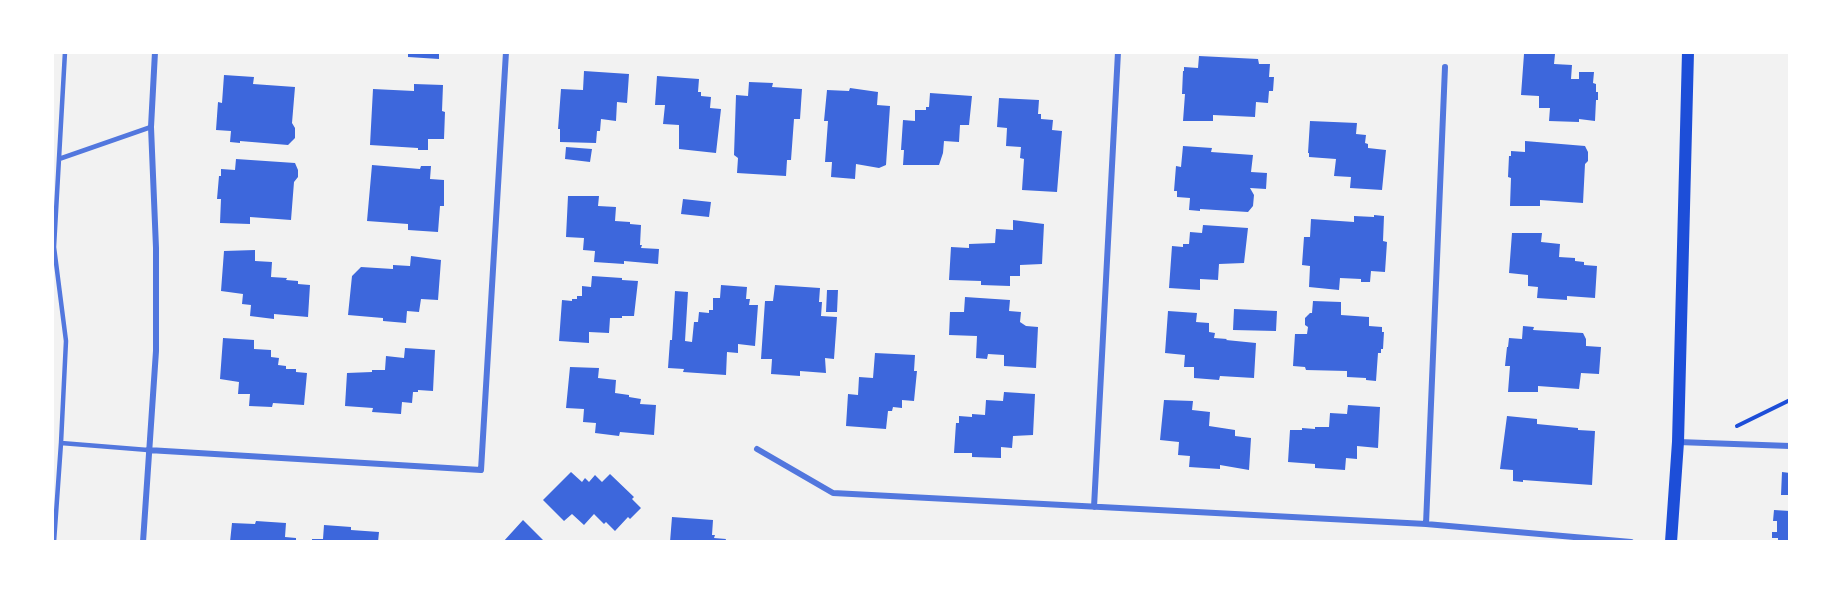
<!DOCTYPE html>
<html>
<head>
<meta charset="utf-8">
<style>
  body { margin:0 }
  #map { position:relative; width:1842px; height:594px; overflow:hidden; background:#f2f2f2; font-family:Signika,sans-serif }
  canvas { display:block }
  .frame { position:absolute; inset:0; border:54px solid #fff; pointer-events:none }
</style>
</head>
<body>
<div id="map">
<canvas width="1842" height="594"></canvas>
<div class="frame"></div>
</div>
<script>
const context = document.querySelector('canvas').getContext('2d');
context.lineJoin = 'round';
function fill(path, color) {
  context.fillStyle = color;
  context.fill(path, 'evenodd');
}
function poly(rows) {
  const path = new Path2D();
  for (const r of rows) {
    path.moveTo(r[0], r[1]);
    for (let i = 2; i < r.length; i += 2) path.lineTo(r[i], r[i + 1]);
  }
  return path;
}
function strokePath(path, color, width, dash) {
  context.strokeStyle = color;
  context.lineWidth = width;
  context.lineCap = dash ? 'butt' : 'round';
  context.setLineDash(dash || []);
  context.stroke(path);
}
const building = poly([
  [408,52,439,52,439,59,408,57],
  [1524,54,1555,54,1554,64,1572,65,1571,79,1579,79,1579,72,1594,72,1593,83,1596,84,1596,92,1598,92,1598,100,1596,100,1595,121,1579,119,1579,122,1549,121,1550,108,1539,108,1539,96,1521,95],
  [1199,56,1258,59,1259,64,1270,64,1269,77,1274,77,1273,91,1269,91,1268,103,1256,102,1255,117,1213,115,1213,121,1183,121,1185,94,1182,94,1183,71,1184,71,1184,67,1198,68],
  [584,71,629,74,627,103,617,102,616,121,601,119,600,131,597,131,596,143,560,142,560,129,558,129,561,89,583,90],
  [224,75,254,77,253,84,295,87,292,123,295,128,295,138,288,145,240,141,240,143,230,142,231,131,216,130,218,102,222,103],
  [657,76,699,79,698,92,701,92,701,96,711,97,710,108,721,109,716,153,679,149,679,125,663,124,665,105,655,105],
  [749,82,773,83,772,87,802,89,800,119,794,119,791,160,787,160,786,176,737,173,738,158,734,155,736,95,748,96],
  [414,84,443,85,442,111,445,112,444,139,428,139,428,150,418,150,418,148,370,145,373,89,414,91],
  [850,88,878,92,877,105,890,106,886,165,879,168,856,164,855,179,831,177,832,162,825,162,828,121,824,121,827,90,849,91],
  [930,93,972,96,969,125,960,125,959,142,944,141,943,153,939,165,903,165,904,150,901,150,903,120,915,121,915,110,926,110,926,107,929,107],
  [999,98,1039,100,1038,114,1041,114,1041,119,1053,120,1052,130,1062,131,1057,192,1022,190,1024,159,1020,158,1021,147,1006,146,1007,128,997,127],
  [1310,121,1357,123,1356,134,1366,135,1365,143,1368,144,1368,148,1386,150,1382,190,1350,188,1351,177,1334,176,1336,159,1309,157,1309,153,1308,153],
  [1525,141,1585,146,1588,152,1588,161,1585,164,1583,203,1540,200,1540,206,1510,206,1511,178,1508,177,1509,156,1511,156,1511,151,1525,152],
  [1183,146,1212,148,1211,152,1253,155,1251,172,1267,173,1266,189,1250,188,1254,195,1253,206,1248,212,1200,209,1200,211,1189,210,1190,198,1177,197,1177,191,1174,191,1176,166,1181,167],
  [566,147,592,149,590,162,565,159],
  [236,159,295,163,298,170,298,177,294,182,291,220,250,217,250,224,220,223,221,199,217,199,219,176,221,176,221,169,235,170],
  [372,165,420,169,421,166,431,166,430,179,444,180,444,206,440,206,438,232,408,230,408,224,367,221],
  [568,196,599,196,598,206,616,207,615,221,630,222,630,224,641,225,640,245,642,245,641,248,659,249,658,264,624,261,624,264,594,262,595,251,583,250,584,238,566,237],
  [683,199,711,202,709,217,681,214],
  [1374,215,1384,216,1383,241,1387,242,1385,272,1371,271,1370,282,1361,282,1361,279,1340,278,1339,290,1309,287,1310,266,1302,265,1304,237,1310,237,1311,219,1354,222,1354,216,1374,217],
  [1013,220,1044,224,1042,264,1020,265,1020,276,1010,276,1010,286,981,285,981,281,949,280,951,247,969,248,969,244,995,243,996,229,1013,230],
  [1203,225,1248,228,1244,263,1219,264,1218,280,1200,279,1200,290,1169,288,1172,246,1183,247,1183,244,1189,244,1190,232,1202,233],
  [1512,233,1542,233,1541,242,1560,244,1559,257,1575,258,1575,261,1584,262,1584,265,1597,266,1595,298,1567,296,1567,300,1537,298,1538,287,1528,286,1528,275,1509,273],
  [255,250,255,261,272,262,271,277,287,278,286,280,298,281,298,284,310,285,308,317,274,314,274,319,250,316,251,305,242,304,243,294,221,291,224,251],
  [411,256,441,260,438,300,421,299,419,312,407,311,406,323,383,321,383,318,348,315,352,276,361,267,393,269,393,265,410,266],
  [592,276,622,278,622,280,638,281,634,316,622,316,622,318,610,318,609,333,589,332,589,343,559,341,562,300,572,301,572,299,577,299,577,296,582,296,582,286,591,287],
  [721,285,747,287,746,299,750,299,749,305,758,305,755,346,738,344,738,353,727,352,726,375,683,372,684,369,668,368,670,340,672,340,675,291,688,292,685,341,692,342,694,322,698,322,699,312,709,313,709,310,713,310,713,298,720,298],
  [775,285,820,288,819,302,822,302,821,316,837,317,834,359,825,358,826,373,800,371,800,376,771,374,772,359,761,359,765,301,773,301],
  [827,290,838,290,837,312,826,312],
  [965,297,1010,300,1009,311,1021,312,1020,322,1026,326,1038,327,1036,368,1004,366,1004,355,988,354,987,359,976,358,977,336,949,335,950,312,964,312],
  [1313,301,1341,302,1341,315,1369,317,1369,326,1382,327,1382,332,1384,332,1383,349,1381,349,1381,353,1378,353,1376,381,1366,380,1366,378,1347,377,1347,371,1306,370,1305,367,1293,366,1295,334,1307,334,1308,327,1305,325,1305,318,1310,313,1312,313],
  [1234,309,1277,311,1276,331,1233,330],
  [1168,311,1197,313,1196,322,1209,323,1209,332,1215,333,1214,338,1227,339,1226,340,1256,343,1254,378,1220,376,1219,380,1194,378,1194,367,1184,367,1185,355,1165,353],
  [1523,326,1534,327,1533,330,1583,333,1586,339,1586,346,1601,347,1599,374,1581,373,1579,389,1538,386,1538,392,1508,392,1510,366,1505,366,1507,347,1508,347,1509,338,1522,339],
  [223,338,254,340,254,349,271,350,271,357,279,358,278,365,286,366,286,369,296,369,296,372,307,373,304,405,273,403,272,407,249,406,250,394,238,394,239,382,220,379],
  [405,348,435,350,433,391,418,390,418,392,413,392,412,403,402,402,401,414,372,412,373,408,345,406,347,373,372,372,372,370,385,370,386,356,404,358],
  [875,353,915,355,914,371,917,371,914,401,902,400,902,408,893,407,892,411,888,411,886,429,846,426,848,394,858,395,859,377,873,378],
  [570,367,599,368,598,378,616,380,615,393,629,395,629,397,641,399,640,404,656,405,654,435,620,432,619,436,595,433,596,423,583,422,584,409,566,408],
  [1004,392,1035,394,1033,435,1013,436,1012,448,1001,447,1001,458,972,457,972,453,954,453,956,423,959,423,959,416,972,417,972,414,985,415,986,400,1003,401],
  [1164,400,1193,401,1192,410,1210,412,1209,426,1235,430,1235,436,1251,438,1249,470,1220,465,1220,469,1189,467,1190,456,1178,455,1179,442,1160,440],
  [1348,405,1380,407,1378,448,1357,446,1357,459,1346,458,1345,470,1315,468,1315,464,1288,462,1290,430,1302,430,1302,428,1315,429,1315,427,1329,427,1330,413,1347,414],
  [1507,416,1537,419,1537,424,1578,428,1578,430,1595,431,1592,485,1523,480,1523,482,1513,481,1513,470,1500,469],
  [571,472,582,482,585,478,589,482,595,475,602,482,610,474,634,497,632,499,641,508,630,519,628,517,615,531,606,522,604,524,594,514,584,525,572,514,564,521,543,500],
  [1782,472,1790,473,1790,495,1781,495],
  [1774,510,1790,511,1790,542,1778,542,1778,538,1772,538,1772,532,1777,532,1777,521,1773,521],
  [672,517,713,520,712,535,715,535,714,538,726,539,725,542,670,542],
  [523,520,545,542,503,542],
  [256,521,286,523,285,537,296,538,296,542,230,542,232,523,255,524],
  [324,525,351,527,351,530,379,532,378,542,312,542,312,539,323,539]
]);
const path = poly([
  [1737,426,1790,400]
]);
const service = poly([
  [59,159,151,127],
  [61,443,66,341,54,247,65,52],
  [54,542,61,443,148,450]
]);
const minor = poly([
  [1678,442,1790,446],
  [757,449,833,493,1426,524,1631,542],
  [148,450,481,470,506,52],
  [1094,507,1118,52],
  [1426,524,1445,67],
  [143,542,156,351,156,248,151,127,155,52]
]);
const secondary = poly([
  [1671,542,1678,442,1688,52]
]);
fill(building, '#3d67dc');
strokePath(path, '#1d4ed8', 4);
strokePath(service, '#5277de', 4.5);
strokePath(minor, '#5277de', 6);
strokePath(secondary, '#1d4ed8', 12);
</script>
</body>
</html>
